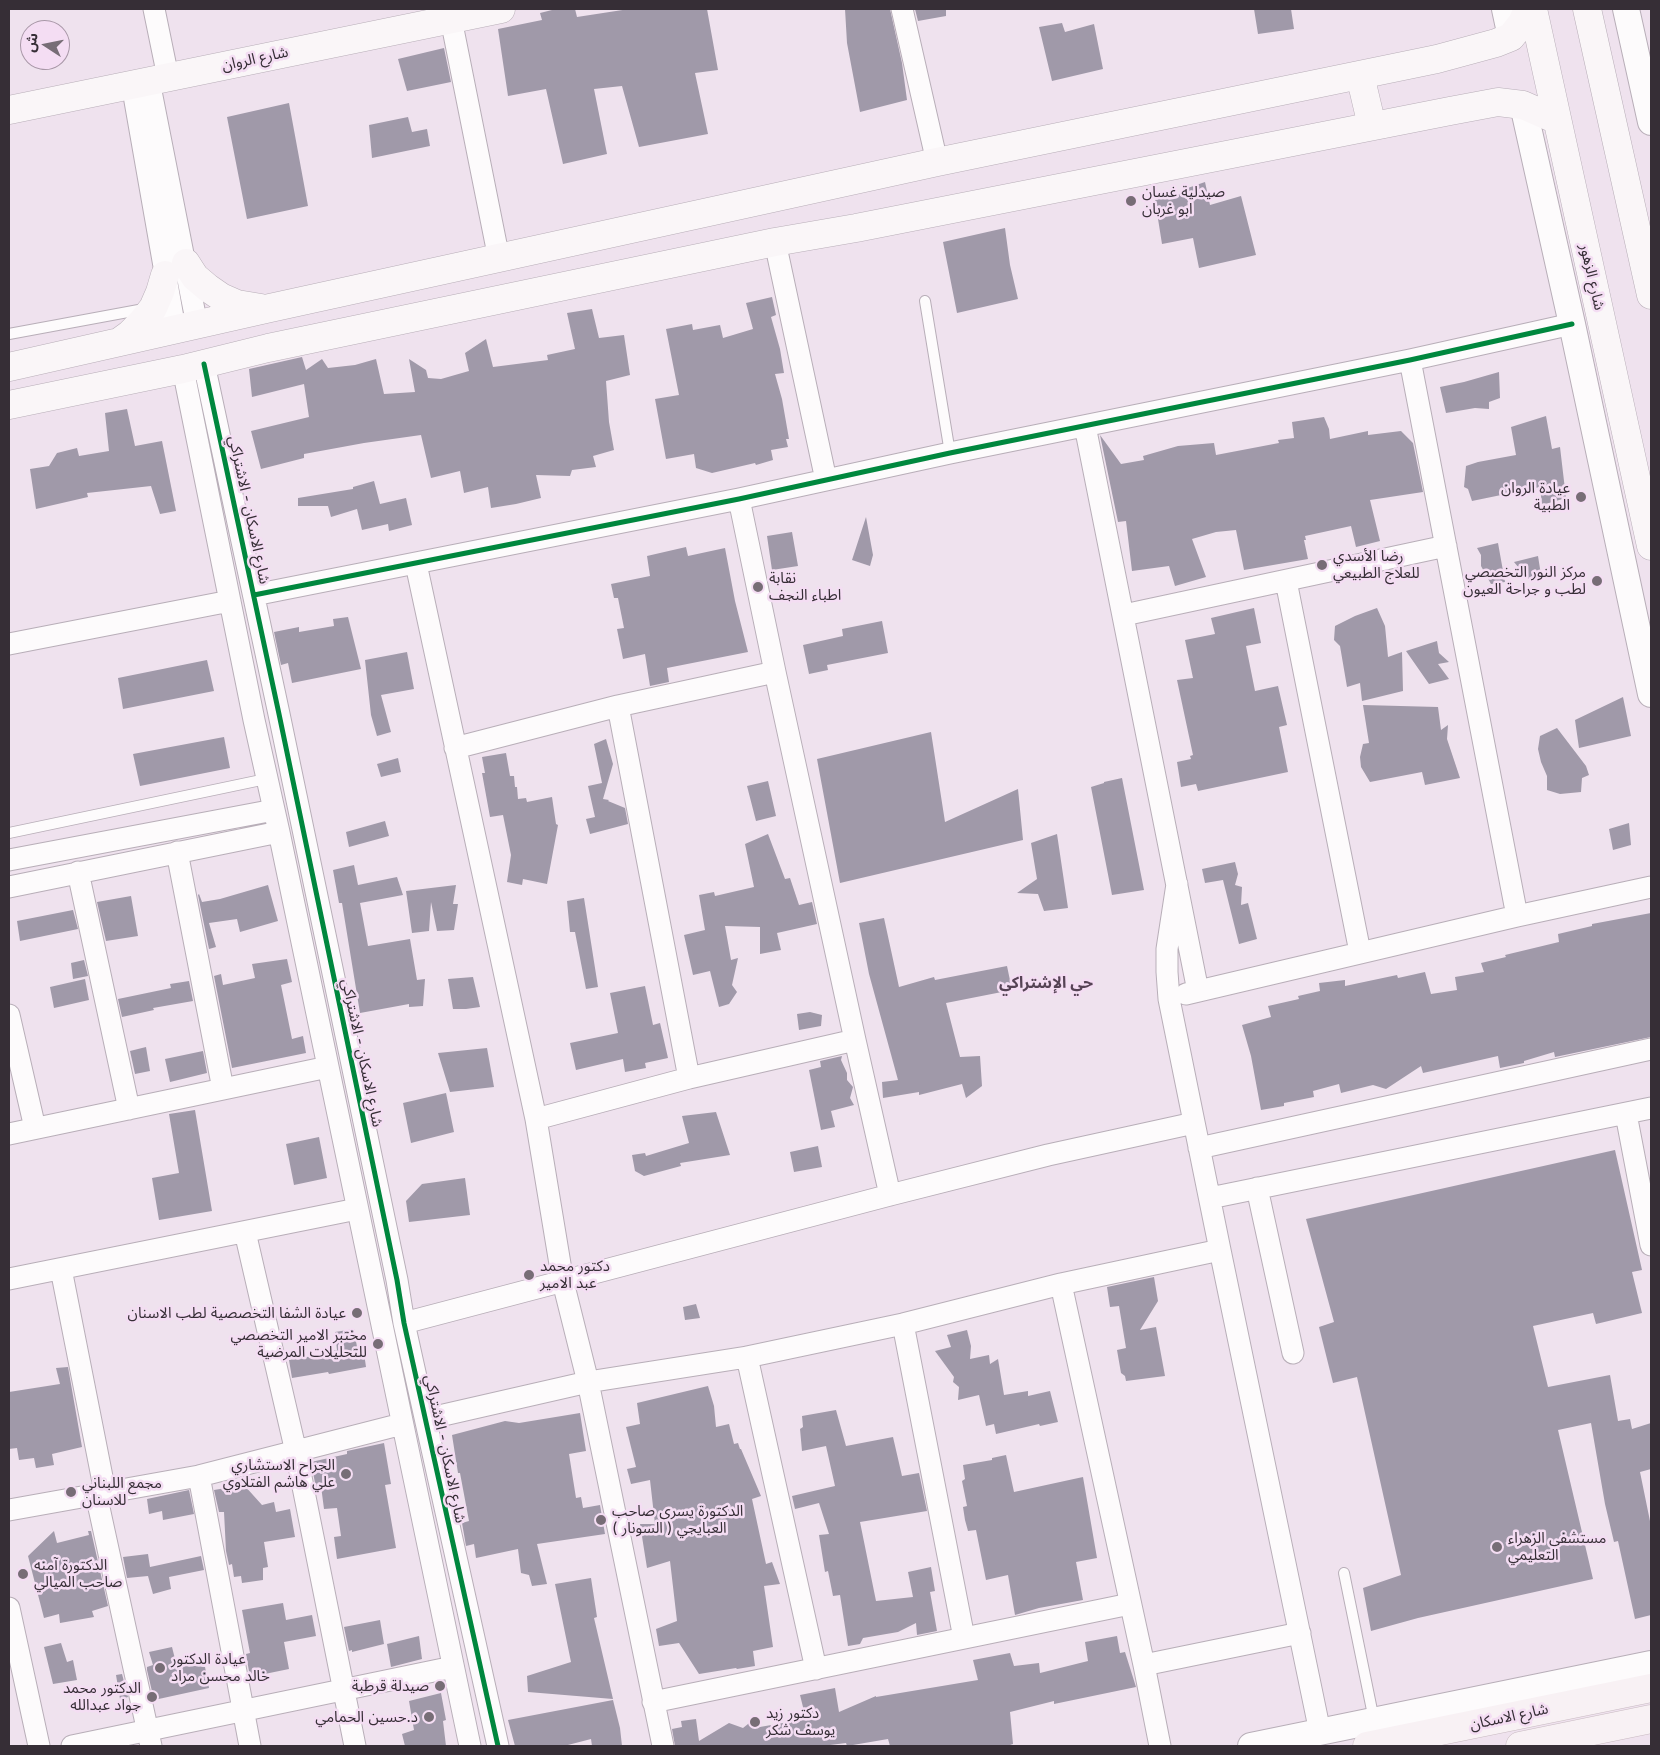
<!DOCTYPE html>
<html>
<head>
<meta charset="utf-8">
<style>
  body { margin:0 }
  #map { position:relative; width:1660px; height:1755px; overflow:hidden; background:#efe2ee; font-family:Inter,"Noto Sans Arabic",sans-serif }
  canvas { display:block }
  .frame { position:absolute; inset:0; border:10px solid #362e36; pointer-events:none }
  .north { position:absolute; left:20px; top:20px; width:50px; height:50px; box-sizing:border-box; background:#f4ddf3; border:1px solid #a897a7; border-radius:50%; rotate:281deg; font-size:14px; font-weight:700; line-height:20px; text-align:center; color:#362e36 }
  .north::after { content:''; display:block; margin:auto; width:18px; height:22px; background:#776d76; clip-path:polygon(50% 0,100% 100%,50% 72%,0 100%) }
</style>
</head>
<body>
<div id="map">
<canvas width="1660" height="1755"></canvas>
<div class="frame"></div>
<div class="north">ش</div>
</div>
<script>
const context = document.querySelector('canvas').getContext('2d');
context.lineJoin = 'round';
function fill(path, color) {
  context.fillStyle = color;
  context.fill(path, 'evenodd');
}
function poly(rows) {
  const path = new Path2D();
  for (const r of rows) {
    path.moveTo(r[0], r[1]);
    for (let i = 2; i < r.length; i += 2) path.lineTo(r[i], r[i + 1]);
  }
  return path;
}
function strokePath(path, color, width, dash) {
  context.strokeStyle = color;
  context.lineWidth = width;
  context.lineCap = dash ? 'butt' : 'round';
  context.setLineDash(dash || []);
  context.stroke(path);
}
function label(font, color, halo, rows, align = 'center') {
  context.font = font + ' Inter,"Noto Sans Arabic",sans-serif';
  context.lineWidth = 5;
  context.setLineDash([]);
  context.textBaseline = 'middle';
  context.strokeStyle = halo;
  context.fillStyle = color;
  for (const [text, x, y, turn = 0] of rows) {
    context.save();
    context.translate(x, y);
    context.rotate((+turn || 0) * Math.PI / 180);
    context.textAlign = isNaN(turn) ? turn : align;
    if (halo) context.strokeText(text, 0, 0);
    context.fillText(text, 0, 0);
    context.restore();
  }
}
const building = poly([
  [556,9,575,9,577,17,629,9,707,9,718,70,695,73,708,134,639,147,622,86,594,89,607,154,563,164,546,89,508,96,498,29,542,20,540,13],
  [845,9,890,9,902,63,907,100,860,112,847,43],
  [915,9,946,9,946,16,918,21],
  [1254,9,1291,9,1294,29,1258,34],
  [1062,23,1065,32,1094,24,1103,69,1052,81,1039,27],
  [444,48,451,82,407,91,398,59],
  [289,103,308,206,247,219,227,117],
  [408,117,412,132,427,129,430,146,372,158,369,125],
  [1205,182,1210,205,1241,196,1256,255,1199,268,1193,238,1162,244,1155,200,1183,193,1182,190],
  [1005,228,1010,265,1018,299,957,313,943,242],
  [772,297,776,315,771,317,780,349,784,373,775,374,782,399,789,439,786,439,788,447,771,450,773,460,756,465,755,463,712,473,696,468,694,454,666,459,655,399,679,395,666,329,692,324,693,330,720,325,723,338,753,329,746,303],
  [592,309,599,338,624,335,630,375,606,381,609,422,614,450,593,456,596,467,572,470,570,476,536,475,541,498,516,504,491,508,488,487,464,493,460,471,431,478,421,435,364,443,304,454,304,458,261,469,251,431,309,417,304,384,252,397,249,369,302,357,306,370,322,359,328,368,355,365,376,359,384,394,415,392,409,359,426,370,428,378,441,379,469,371,465,353,486,339,493,367,548,360,547,355,575,349,567,313],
  [1499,372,1500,398,1489,402,1489,409,1475,408,1446,413,1440,387,1464,382],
  [127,409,135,446,162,441,176,511,160,514,151,486,87,493,88,497,36,509,30,469,49,466,57,453,77,448,79,456,109,451,105,413],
  [1546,416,1552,449,1560,447,1566,498,1542,505,1540,487,1472,501,1468,489,1464,487,1466,466,1478,462,1516,455,1511,427],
  [1324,417,1329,429,1330,439,1368,431,1368,435,1401,431,1413,443,1423,492,1370,500,1380,541,1356,547,1351,526,1305,536,1306,540,1304,540,1308,559,1244,570,1236,530,1216,532,1192,539,1206,577,1175,586,1169,566,1132,571,1126,521,1118,522,1100,435,1121,464,1144,460,1143,456,1178,446,1214,443,1216,455,1279,443,1278,440,1294,438,1292,422],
  [374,481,380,504,406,498,412,525,389,531,388,524,362,530,357,509,331,517,328,506,298,506,298,498,353,489,353,487],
  [866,517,873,555,870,566,852,560],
  [792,532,798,566,772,570,767,536],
  [1498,543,1505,582,1491,584,1481,566,1481,555,1477,548],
  [686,547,688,556,725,548,735,601,748,652,667,668,669,682,650,686,645,654,623,659,617,629,624,628,618,598,614,598,611,584,650,576,647,556],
  [1538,556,1541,575,1528,579,1514,562],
  [1254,608,1261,643,1246,646,1255,691,1278,686,1287,725,1279,727,1288,772,1198,791,1196,784,1181,787,1177,762,1191,759,1190,756,1193,755,1177,680,1193,678,1185,640,1215,634,1211,618],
  [1377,608,1385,626,1388,657,1402,652,1403,691,1362,701,1360,683,1347,687,1340,646,1334,640,1335,626,1355,616],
  [348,617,361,669,292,683,288,663,281,665,274,632,299,627,299,632,334,626,333,619],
  [882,621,888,653,827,665,828,670,809,674,803,645,843,636,842,629],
  [1437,641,1439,653,1449,662,1438,664,1449,679,1429,684,1406,651],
  [407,652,414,689,381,695,391,732,377,736,371,715,365,660],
  [207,660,214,691,123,709,118,678],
  [1623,697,1631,736,1579,748,1575,720],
  [1363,705,1438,707,1441,730,1448,725,1447,739,1460,778,1425,785,1422,772,1370,782,1361,767,1360,757,1363,744,1369,743],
  [1557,728,1586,766,1589,775,1582,778,1581,792,1560,794,1547,790,1547,776,1541,762,1538,749,1540,736],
  [931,732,945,822,1018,789,1023,840,840,883,817,759],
  [224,737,230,768,140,786,133,754],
  [606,739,613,764,603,799,609,800,608,801,625,808,628,824,590,834,586,819,595,817,588,786,602,783,594,744],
  [506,753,510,776,514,776,515,787,517,787,518,799,526,798,527,802,552,797,556,824,558,825,547,884,523,879,522,885,507,882,511,855,503,815,490,817,482,773,485,773,482,757],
  [398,758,401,772,381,777,377,764],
  [1122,778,1144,890,1112,895,1091,787,1104,783,1104,782],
  [768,781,776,816,756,821,747,786],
  [385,821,389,836,349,847,346,832],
  [1629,823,1631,845,1613,850,1609,829],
  [768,834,785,879,790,878,799,905,812,902,817,924,777,933,781,950,760,954,760,927,725,926,731,960,738,958,732,985,737,992,729,1004,719,1007,710,971,693,975,684,935,705,930,699,895,714,892,715,896,754,887,745,844],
  [1057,834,1068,908,1044,911,1038,894,1017,893,1037,879,1031,843],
  [1235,862,1238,874,1235,885,1242,887,1241,905,1248,903,1257,939,1239,944,1223,880,1205,883,1202,869],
  [354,865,358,885,397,877,403,895,360,903,368,946,410,939,417,980,425,979,423,1006,409,1007,409,1004,360,1013,342,903,339,903,333,870],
  [268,885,278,921,240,932,237,919,209,923,216,947,209,949,198,895,199,894,202,902,220,899],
  [456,885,453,904,458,904,454,930,437,931,431,902,429,931,412,933,406,891],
  [131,896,138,936,106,941,97,902],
  [584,898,598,987,586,989,575,932,570,932,567,901],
  [73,910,78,929,20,941,17,921],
  [1651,913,1651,1037,1555,1057,1554,1052,1524,1061,1524,1063,1500,1068,1498,1056,1423,1073,1421,1066,1386,1089,1373,1085,1341,1093,1339,1084,1313,1091,1314,1097,1284,1103,1284,1106,1261,1110,1251,1056,1242,1025,1271,1017,1268,1006,1299,999,1298,996,1320,991,1319,983,1345,980,1345,986,1397,975,1398,978,1425,972,1431,994,1457,990,1455,977,1484,972,1481,963,1506,957,1505,955,1559,942,1558,934,1592,926,1592,924],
  [884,918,899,987,934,977,935,980,1007,966,1012,990,946,1003,960,1057,980,1056,982,1086,966,1098,962,1084,919,1095,919,1092,883,1098,882,1082,898,1080,869,974,859,923],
  [287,959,292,982,281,985,292,1039,303,1036,306,1053,232,1068,214,976,221,974,223,985,255,978,252,964],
  [84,960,88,976,73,979,71,963],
  [473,977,480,1007,466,1009,453,1009,448,979],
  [85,979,89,1000,54,1008,50,987],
  [189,981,193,1001,153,1008,154,1010,122,1017,118,999,171,988,170,984],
  [645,986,653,1025,660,1023,668,1058,645,1063,646,1068,625,1072,623,1059,576,1070,570,1043,618,1033,610,993],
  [810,1012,822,1015,821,1026,799,1030,797,1014],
  [146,1047,150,1071,135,1074,130,1051],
  [487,1048,494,1087,450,1092,438,1053],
  [203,1051,207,1073,170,1082,165,1059],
  [842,1056,841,1060,847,1073,847,1080,853,1087,850,1098,854,1105,831,1111,835,1127,821,1130,809,1070,821,1067,820,1061],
  [446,1093,454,1132,411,1143,403,1103],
  [195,1110,212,1211,159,1220,152,1178,179,1173,169,1114],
  [716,1112,730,1155,680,1163,681,1166,644,1176,635,1171,632,1155,645,1153,646,1156,689,1143,682,1116],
  [319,1137,327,1178,294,1185,286,1144],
  [818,1146,822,1167,794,1172,790,1152],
  [1615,1150,1642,1270,1632,1272,1642,1313,1596,1324,1593,1313,1533,1326,1548,1387,1610,1375,1618,1421,1630,1419,1632,1429,1651,1423,1651,1469,1640,1472,1651,1526,1651,1615,1635,1619,1618,1541,1614,1542,1605,1504,1591,1423,1558,1430,1593,1579,1418,1618,1371,1631,1363,1588,1401,1575,1357,1377,1333,1383,1319,1327,1334,1322,1306,1219],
  [465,1178,470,1215,409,1222,406,1201,422,1184],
  [1154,1277,1158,1301,1140,1330,1156,1327,1165,1376,1126,1381,1125,1376,1121,1373,1117,1350,1126,1348,1119,1306,1110,1307,1107,1287],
  [696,1304,700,1318,685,1320,683,1307],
  [354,1329,357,1347,363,1346,366,1367,329,1374,328,1372,292,1378,289,1360,325,1354,325,1352,337,1350,335,1332],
  [967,1330,971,1346,970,1359,989,1355,990,1364,998,1359,1004,1395,1028,1391,1028,1396,1050,1391,1058,1422,1040,1426,1039,1424,996,1434,994,1424,986,1426,979,1395,958,1400,959,1387,953,1382,954,1377,935,1351,951,1347,947,1335],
  [68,1367,82,1447,52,1454,54,1465,36,1468,34,1458,19,1460,17,1448,9,1449,9,1392,60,1384,56,1368],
  [708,1386,714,1406,716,1427,729,1424,734,1444,738,1443,740,1449,741,1449,761,1496,752,1499,766,1564,772,1562,780,1584,764,1586,773,1647,753,1651,755,1666,737,1669,736,1668,699,1674,679,1643,659,1646,656,1629,677,1621,670,1561,647,1568,640,1524,655,1524,650,1480,631,1484,627,1469,636,1467,626,1427,640,1424,637,1403],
  [836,1410,846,1446,893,1437,902,1476,919,1473,927,1511,860,1522,876,1601,913,1597,908,1572,931,1567,935,1591,930,1592,937,1631,917,1635,916,1623,898,1632,863,1638,860,1644,848,1646,840,1595,833,1596,828,1571,825,1572,819,1535,829,1534,819,1503,795,1509,792,1496,835,1486,826,1446,802,1451,800,1429,803,1427,802,1416],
  [580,1413,586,1451,569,1454,576,1498,581,1497,583,1508,600,1505,605,1534,537,1544,547,1584,532,1586,529,1575,521,1573,518,1549,476,1558,474,1544,466,1546,462,1523,469,1521,460,1473,458,1473,452,1435,505,1421,519,1423],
  [384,1443,391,1484,385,1485,396,1548,337,1559,334,1537,341,1536,337,1508,324,1509,321,1486,316,1488,311,1462,347,1454,347,1451],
  [1006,1455,1014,1492,1083,1477,1097,1558,1076,1562,1083,1600,1039,1608,1015,1615,1008,1575,986,1580,976,1530,968,1531,965,1520,963,1507,967,1506,962,1481,965,1479,963,1465,992,1460,992,1458],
  [244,1485,262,1505,274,1502,276,1512,290,1509,295,1537,264,1542,268,1567,263,1568,263,1580,242,1583,241,1576,234,1577,232,1564,229,1565,226,1551,224,1512,219,1512,214,1490],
  [189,1490,194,1514,163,1520,162,1511,149,1514,147,1499],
  [54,1531,57,1543,89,1535,88,1531,91,1531,108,1606,92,1611,94,1617,60,1623,59,1614,44,1618,28,1556],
  [148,1554,150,1567,201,1556,204,1570,169,1577,171,1589,153,1594,148,1576,127,1578,123,1557],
  [591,1578,597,1617,594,1618,613,1699,528,1692,527,1676,571,1662,555,1584],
  [283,1603,286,1620,312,1615,316,1636,284,1642,289,1669,250,1677,246,1654,250,1653,242,1610],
  [380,1620,384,1644,352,1652,352,1650,349,1651,344,1627],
  [419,1636,422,1659,391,1667,387,1644],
  [1117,1636,1120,1653,1125,1652,1136,1687,1054,1704,1054,1701,1010,1712,1013,1744,1010,1745,1011,1746,890,1746,888,1739,847,1746,846,1743,822,1746,675,1746,672,1729,682,1727,681,1721,696,1719,699,1741,729,1723,743,1728,753,1720,754,1728,806,1719,800,1695,835,1688,839,1712,876,1696,876,1697,978,1680,973,1660,1010,1653,1014,1666,1039,1663,1040,1673,1088,1661,1085,1642],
  [61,1643,67,1662,73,1660,77,1680,53,1684,44,1647],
  [172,1647,176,1663,186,1661,187,1665,205,1667,209,1688,154,1700,147,1670,147,1667,153,1665,149,1652],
  [122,1674,128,1697,120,1699,116,1675],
  [441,1693,446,1720,443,1721,446,1746,405,1746,402,1734,414,1730,409,1701],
  [613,1700,620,1728,622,1746,592,1746,591,1739,564,1746,515,1746,508,1720]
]);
const service = poly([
  [925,301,950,453],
  [9,334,144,309],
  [9,833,266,779],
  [1344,1573,1374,1720]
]);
const minor = poly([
  [154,9,168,77],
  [902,9,937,162],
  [451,19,499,259],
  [149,81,197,325],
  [132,84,175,329],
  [775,242,826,480],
  [1410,360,1517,916],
  [204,364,279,714,397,1280,404,1323,498,1746],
  [183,369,254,720,279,832,470,1746],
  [1085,426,1198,991],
  [739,499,775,672,855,1040,890,1195],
  [416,564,536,1119,563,1282,588,1382,663,1746],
  [1286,581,1360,952],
  [254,595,739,499,950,453,1410,360,1572,324],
  [1124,615,1446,546],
  [9,644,230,601],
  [618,706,689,1078],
  [455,748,618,706,775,672],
  [177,852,223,1089],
  [9,860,274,810],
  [78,872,129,1109],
  [1177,884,1167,949,1167,972,1169,999,1220,1250,1320,1732],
  [9,887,279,832],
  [1186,994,1517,916,1651,887],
  [9,1015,35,1128],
  [1626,1114,1651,1245],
  [536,1119,689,1078,855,1040],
  [9,1134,328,1067],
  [1199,1148,1651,1049],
  [1257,1188,1293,1353],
  [1210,1198,1651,1108],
  [245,1232,296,1452,355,1746],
  [61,1269,105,1492],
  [9,1279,357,1209],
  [1061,1284,1144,1665,1160,1746],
  [404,1323,890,1195,1048,1155,1194,1123],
  [903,1324,964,1638],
  [747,1357,816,1669],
  [426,1419,588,1382,747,1357,903,1324,1061,1284,1220,1250],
  [199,1476,250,1746],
  [96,1494,151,1746],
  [9,1510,199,1476,402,1424],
  [9,1608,39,1746],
  [1144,1665,1300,1633],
  [653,1702,1130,1604],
  [72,1746,453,1667]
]);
const tertiary = poly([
  [1505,9,1511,37],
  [1626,9,1651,122],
  [1523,105,1572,324,1651,694],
  [1251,1746,1651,1664]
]);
const secondary = poly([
  [1533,9,1651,546],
  [1587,9,1651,295],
  [1360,75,1372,126],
  [9,110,501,9],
  [186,263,195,277,208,288,221,297,237,304,261,308],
  [119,342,130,334,142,322,153,308,160,292,165,275],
  [9,367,270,308,937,162,1437,59,1496,43,1511,37,1522,23,1528,9],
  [9,405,183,369,268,348,775,242,856,228,1450,111,1498,102,1523,105,1557,120]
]);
const primary = poly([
  [1367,1746,1651,1688],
  [1520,1746,1651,1719]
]);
const cycleway = poly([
  [204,364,279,714,397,1280,404,1323,498,1746],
  [254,595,739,499,950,453,1410,360,1572,324]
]);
const markers = [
  [1131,201,6,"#776d76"],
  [1581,497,6,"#776d76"],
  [1322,565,6,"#776d76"],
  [1597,581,6,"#776d76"],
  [758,587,6,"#776d76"],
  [529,1275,6,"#776d76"],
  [357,1313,6,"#776d76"],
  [378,1344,6,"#776d76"],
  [346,1474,6,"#776d76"],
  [71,1492,6,"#776d76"],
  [601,1520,6,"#776d76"],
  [1497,1547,6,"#776d76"],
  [23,1574,6,"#776d76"],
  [160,1668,6,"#776d76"],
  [440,1686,6,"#776d76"],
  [152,1697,6,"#776d76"],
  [429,1717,6,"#776d76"],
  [755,1722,6,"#776d76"]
];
const streetNames = [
  ["شارع الروان",255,59,-12],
  ["شارع الزهور",1592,277,77],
  ["شارع الاسكان - الاشتراكي",249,510,78],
  ["شارع الاسكان - الاشتراكي",362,1053,78],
  ["شارع الاسكان - الاشتراكي",445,1449,78],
  ["شارع الاسكان",1509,1717,-12]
];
const poiNames = [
  ["صيدلية غسان",1142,192],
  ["ابو غربان",1142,209],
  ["عيادة الروان",1570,488,"right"],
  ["الطبية",1570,505,"right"],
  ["رضا الأسدي",1333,556],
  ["للعلاج الطبيعي",1333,573],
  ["مركز النور التخصصي",1586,572,"right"],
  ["لطب و جراحة العيون",1586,589,"right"],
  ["نقابة",769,578],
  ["اطباء النجف",769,595],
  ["دكتور محمد",540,1266],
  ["عبد الامير",540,1283],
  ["عيادة الشفا التخصصية لطب الاسنان",346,1313,"right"],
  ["مختبر الامير التخصصي",367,1335,"right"],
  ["للتحليلات المرضية",367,1352,"right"],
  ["الجراح الاستشاري",335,1465,"right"],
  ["علي هاشم الفتلاوي",335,1482,"right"],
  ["مجمع اللبناني",82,1483],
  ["للاسنان",82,1500],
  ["الدكتورة يسرى صاحب",612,1511],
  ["العبايجي ( السونار )",612,1528],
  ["مستشفى الزهراء",1508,1538],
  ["التعليمي",1508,1555],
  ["الدكتورة آمنه",34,1565],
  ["صاحب الميالي",34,1582],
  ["عيادة الدكتور",171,1659],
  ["خالد محسن مراد",171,1676],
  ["صيدلة قرطبة",429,1686,"right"],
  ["الدكتور محمد",141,1688,"right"],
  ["جواد عبدالله",141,1705,"right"],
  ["دكتور زيد",766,1713],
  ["يوسف شكر",766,1730],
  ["د.حسين الحمامي",418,1717,"right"]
];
const neighbourhoodNames = [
  ["حي الإشتراكي",1046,983]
];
fill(building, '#a099a9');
strokePath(service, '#b8aeb8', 12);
strokePath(minor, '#b8aeb8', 23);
strokePath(tertiary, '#b8aeb8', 28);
strokePath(secondary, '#b8aeb8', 29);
strokePath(primary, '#c8bac1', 29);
strokePath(service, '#fdfbfc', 10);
strokePath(minor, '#fdfbfc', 21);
strokePath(tertiary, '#fdfbfc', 26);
strokePath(secondary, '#faf6f8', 28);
strokePath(primary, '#f8f1f4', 28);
strokePath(cycleway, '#00873e', 5);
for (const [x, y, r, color] of markers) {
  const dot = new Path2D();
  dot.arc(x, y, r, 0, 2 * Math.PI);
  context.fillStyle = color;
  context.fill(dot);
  strokePath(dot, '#f4ddf3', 2);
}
label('15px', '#362e36', '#f4ddf3', streetNames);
label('15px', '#362e36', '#f4ddf3', poiNames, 'left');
label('bold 16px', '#564355', '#f4ddf3', neighbourhoodNames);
</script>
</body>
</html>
